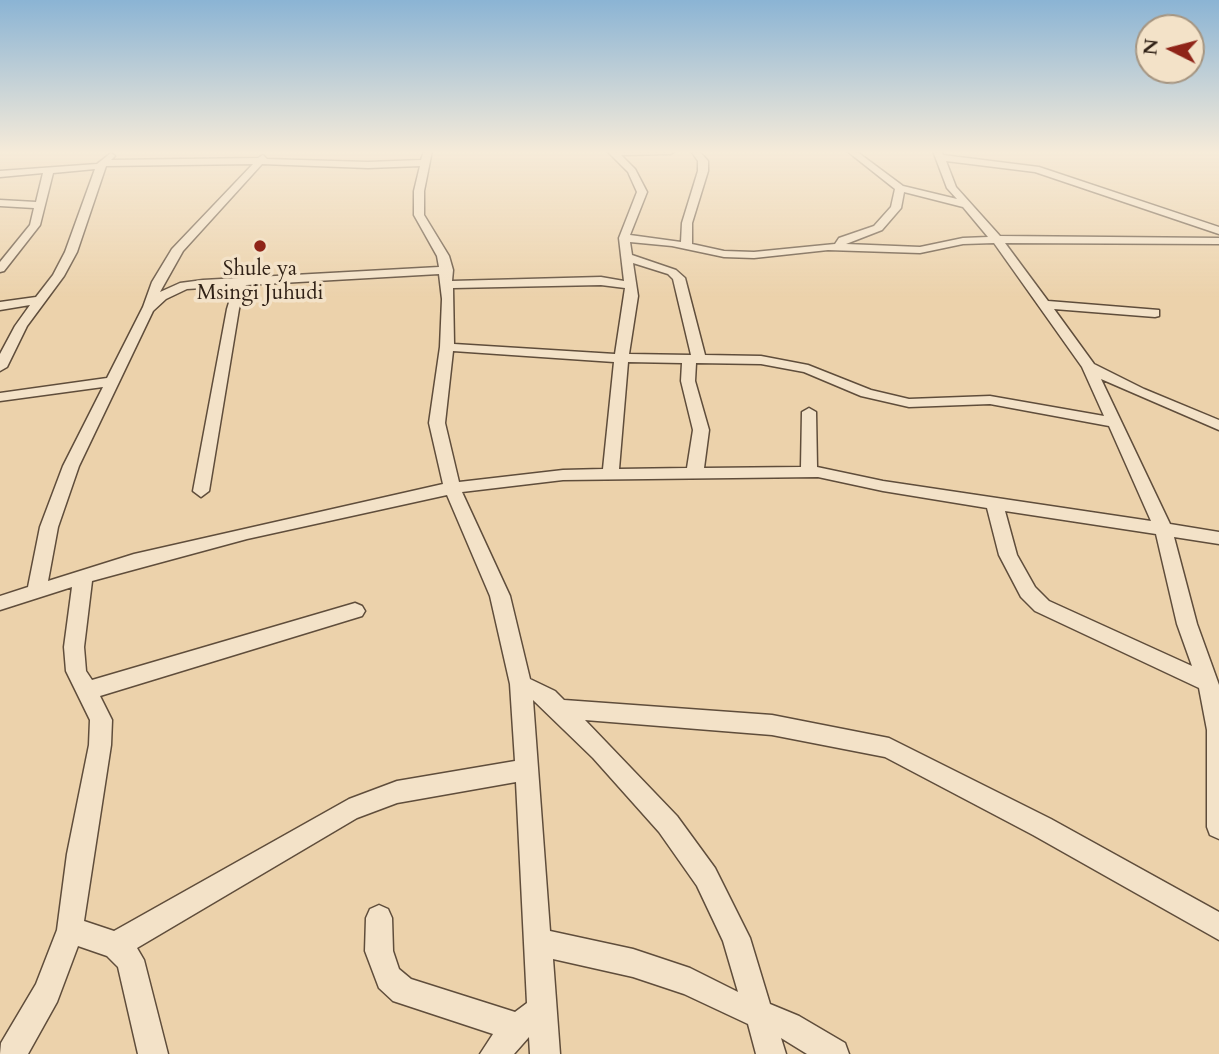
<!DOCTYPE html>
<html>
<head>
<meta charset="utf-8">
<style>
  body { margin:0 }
  #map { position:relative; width:1219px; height:1054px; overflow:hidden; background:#ecd2ab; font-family:Cardo,serif }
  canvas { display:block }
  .north { position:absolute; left:1135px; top:14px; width:70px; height:70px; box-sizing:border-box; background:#f3e2c8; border:2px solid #a59581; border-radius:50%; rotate:276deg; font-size:19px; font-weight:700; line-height:28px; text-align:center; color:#302116 }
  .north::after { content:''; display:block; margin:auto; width:24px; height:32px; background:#8f2418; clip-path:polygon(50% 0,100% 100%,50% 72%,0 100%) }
</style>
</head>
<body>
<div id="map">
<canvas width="1219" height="1054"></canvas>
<div class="north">N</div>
</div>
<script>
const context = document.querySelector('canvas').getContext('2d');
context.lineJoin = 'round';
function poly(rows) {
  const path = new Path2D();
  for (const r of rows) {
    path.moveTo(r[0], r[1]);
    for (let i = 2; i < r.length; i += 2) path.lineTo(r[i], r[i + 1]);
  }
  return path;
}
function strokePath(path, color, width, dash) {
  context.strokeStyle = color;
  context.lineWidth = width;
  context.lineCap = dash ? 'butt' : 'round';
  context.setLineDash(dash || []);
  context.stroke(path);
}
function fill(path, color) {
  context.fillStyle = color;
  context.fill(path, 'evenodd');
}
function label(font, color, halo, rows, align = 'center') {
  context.font = font + ' Cardo,serif';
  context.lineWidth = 7;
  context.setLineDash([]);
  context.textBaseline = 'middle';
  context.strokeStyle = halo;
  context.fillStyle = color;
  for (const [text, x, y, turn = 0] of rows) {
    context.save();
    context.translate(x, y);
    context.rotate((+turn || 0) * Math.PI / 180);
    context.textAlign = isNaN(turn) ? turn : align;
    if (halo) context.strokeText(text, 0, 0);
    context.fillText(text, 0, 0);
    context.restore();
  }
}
const minor = poly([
  [424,151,432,151,424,191,424,215,449,256,453,270,452,281,601,277,624,281,619,238,637,192,628,172,607,151,675,151,671,154,621,155,635,169,647,192,630,235,681,242,682,223,698,171,698,161,691,151,699,151,708,161,708,171,692,223,692,244,724,251,754,252,835,244,839,238,874,226,891,207,895,189,847,151,856,151,903,186,957,199,947,188,933,151,941,151,943,155,1039,167,1219,227,1219,234,1035,172,946,161,956,187,1000,236,1219,238,1219,244,1005,243,1048,301,1159,310,1159,316,1155,317,1054,309,1094,364,1144,389,1219,420,1219,430,1101,379,1170,524,1219,532,1219,544,1174,537,1197,624,1219,685,1219,839,1210,835,1207,827,1207,730,1199,688,1035,611,1021,597,999,555,987,508,883,491,818,477,563,480,462,492,510,596,530,679,555,691,564,700,772,715,889,738,1051,819,1219,912,1219,940,1033,835,885,757,772,735,585,720,677,816,715,868,750,938,770,1004,799,1016,845,1043,849,1054,807,1054,781,1038,786,1054,756,1054,748,1024,684,994,633,977,553,959,560,1054,530,1054,529,1037,514,1054,480,1054,493,1034,393,1001,379,988,365,951,366,918,370,909,379,905,388,909,392,918,393,951,399,969,411,979,515,1012,527,1003,516,782,397,803,357,818,137,948,144,960,168,1054,138,1054,118,967,107,956,78,946,57,1002,28,1054,0,1054,1,1043,36,984,57,930,67,854,89,745,90,720,66,671,64,647,72,587,0,610,0,596,28,587,40,527,63,466,103,387,0,401,0,393,107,378,143,307,152,282,172,249,253,164,106,166,77,252,64,276,27,326,7,367,0,371,0,354,15,326,30,305,0,310,0,302,36,297,53,275,65,252,95,169,53,173,40,225,4,271,0,272,0,262,30,225,34,208,0,206,0,200,36,202,43,173,0,177,0,171,97,164,111,153,115,156,111,160,258,158,263,155,267,159,368,162,421,160,424,151],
  [262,164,368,168,420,166,414,191,414,215,437,256,439,267,203,280,180,283,160,292,183,251,262,164],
  [904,192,963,207,988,237,963,238,920,247,846,244,882,230,901,208,904,192],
  [630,242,672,246,724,257,754,258,828,250,920,253,963,244,994,243,1082,367,1104,416,990,396,909,399,871,390,808,365,761,356,705,355,685,278,676,270,632,255,630,242],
  [633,263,668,274,673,279,691,355,629,354,638,296,633,263],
  [439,274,442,299,440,347,429,423,443,484,134,554,48,581,58,527,79,466,153,311,166,299,187,289,234,286,227,309,193,491,201,497,209,491,239,309,246,285,439,274],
  [601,285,625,288,615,354,454,344,453,288,601,285],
  [453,351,614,362,603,469,563,470,459,482,445,423,453,351],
  [628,362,682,363,681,381,693,430,687,468,619,469,628,362],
  [696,363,761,364,804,372,861,396,909,407,990,404,1109,426,1151,521,883,481,817,467,816,412,809,408,802,412,801,467,704,468,709,430,695,381,696,363],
  [447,495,490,596,510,684,515,761,397,781,349,799,114,931,84,921,111,745,112,720,100,696,362,616,365,611,362,606,355,603,92,680,86,671,84,647,92,581,247,539,447,495],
  [1005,511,1156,534,1177,624,1192,666,1049,601,1035,587,1017,555,1005,511],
  [533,700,593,758,659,832,697,886,723,941,738,992,690,968,633,949,550,931,533,700]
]);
const markers = [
  [260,246,7,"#8f2418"]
];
const farPoinames = [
  ["Shule ya",260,270],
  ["Msingi Juhudi",260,294]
];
strokePath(minor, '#5f4d3b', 3);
fill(minor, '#f3e2c8');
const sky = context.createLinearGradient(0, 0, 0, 298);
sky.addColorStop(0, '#8bb4d4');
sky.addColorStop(0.51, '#f6ebd9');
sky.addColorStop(1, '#f6ebd900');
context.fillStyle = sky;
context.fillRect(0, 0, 1219, 298);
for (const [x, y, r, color] of markers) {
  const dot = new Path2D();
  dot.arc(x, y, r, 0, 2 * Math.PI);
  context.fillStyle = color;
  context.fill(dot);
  strokePath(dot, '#f3e2c8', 2.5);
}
label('21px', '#302116', '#f3e2c8', farPoinames);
</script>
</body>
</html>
